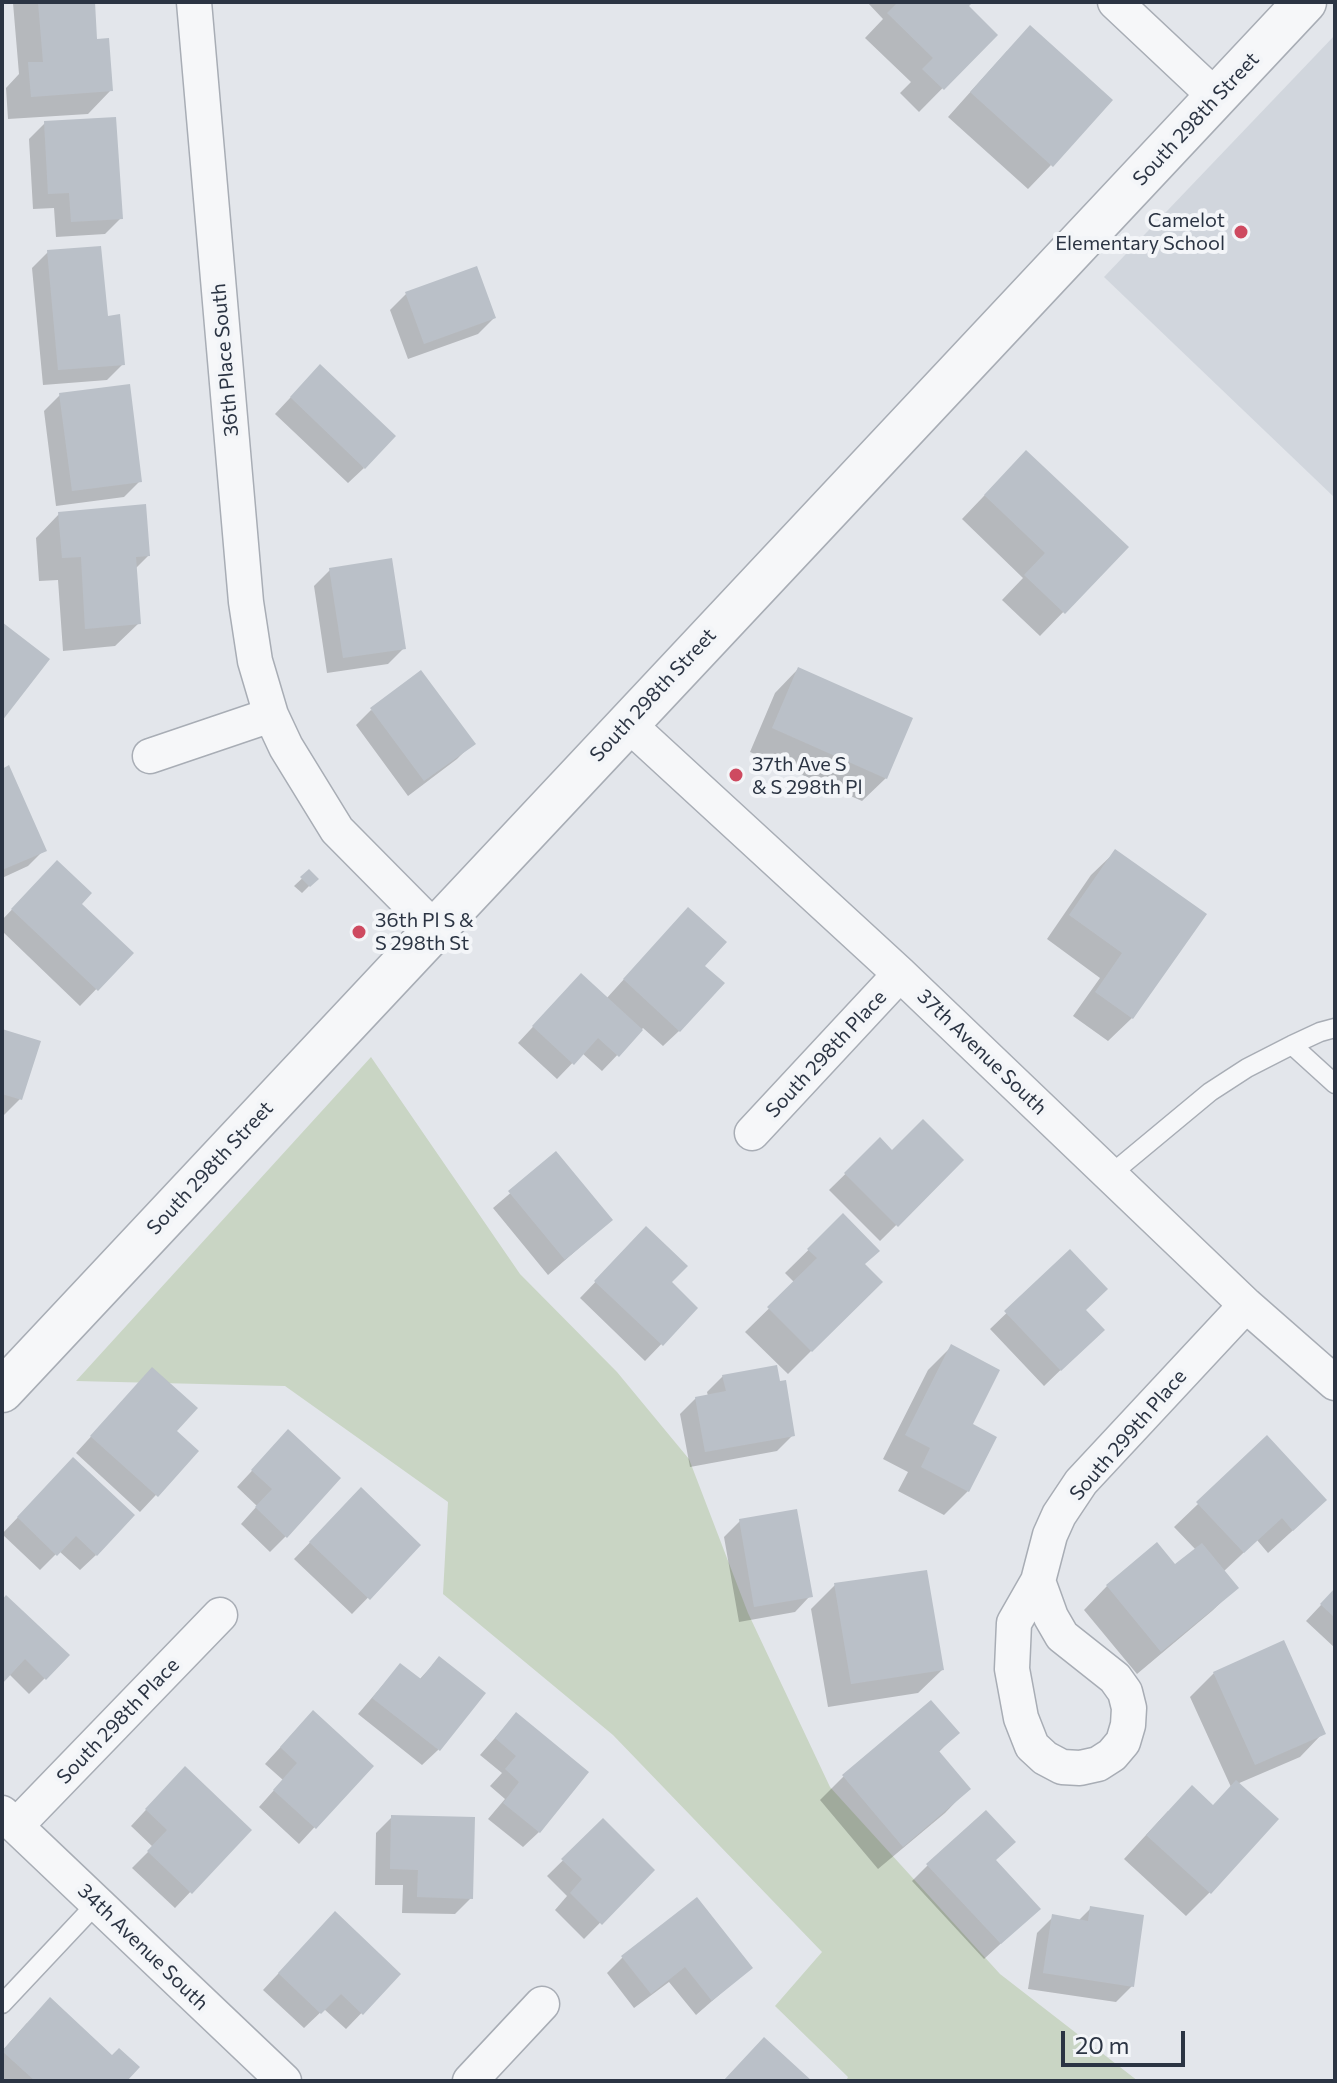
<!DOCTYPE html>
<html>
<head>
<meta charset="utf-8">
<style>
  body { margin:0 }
  #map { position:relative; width:1337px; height:2083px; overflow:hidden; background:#e3e6eb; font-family:Commissioner,sans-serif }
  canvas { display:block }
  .frame { position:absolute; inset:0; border:4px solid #2b3443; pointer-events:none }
  .scale { position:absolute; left:1061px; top:2031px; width:124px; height:36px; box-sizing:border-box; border:4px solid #2b3443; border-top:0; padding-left:10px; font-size:24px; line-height:28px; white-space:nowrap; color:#2b3443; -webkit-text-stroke:6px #f3f5f8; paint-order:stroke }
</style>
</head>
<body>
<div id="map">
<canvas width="1337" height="2083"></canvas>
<div class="frame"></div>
<div class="scale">20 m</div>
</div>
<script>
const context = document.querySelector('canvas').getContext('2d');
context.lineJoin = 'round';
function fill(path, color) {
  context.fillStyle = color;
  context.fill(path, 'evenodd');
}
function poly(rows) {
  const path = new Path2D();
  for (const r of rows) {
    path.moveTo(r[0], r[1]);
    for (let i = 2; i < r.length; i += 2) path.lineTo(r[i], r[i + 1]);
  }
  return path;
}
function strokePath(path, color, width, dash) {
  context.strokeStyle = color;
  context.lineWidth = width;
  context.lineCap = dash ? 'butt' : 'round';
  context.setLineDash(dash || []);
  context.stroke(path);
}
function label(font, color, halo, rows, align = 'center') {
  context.font = font + ' Commissioner,sans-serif';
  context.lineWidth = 8;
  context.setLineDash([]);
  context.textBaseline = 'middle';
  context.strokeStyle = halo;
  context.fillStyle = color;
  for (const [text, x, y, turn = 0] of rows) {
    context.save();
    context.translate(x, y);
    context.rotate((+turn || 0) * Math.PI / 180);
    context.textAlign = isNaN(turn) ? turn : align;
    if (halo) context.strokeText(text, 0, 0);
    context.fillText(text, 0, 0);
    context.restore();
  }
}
const built = poly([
  [1335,35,1335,498,1104,277]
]);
const green = poly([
  [371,1057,520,1274,617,1372,689,1459,748,1613,830,1787,1000,1974,1138,2081,846,2081,848,2077,775,2006,822,1952,613,1735,443,1594,448,1502,285,1386,76,1381]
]);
const shadow = poly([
  [93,2,95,41,111,90,88,114,8,119,6,88,19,74,13,3],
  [867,2,970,2,966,6,995,35,919,112,900,93,911,82,865,38,883,19],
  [1007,51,1051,165,1028,189,948,117],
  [45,123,121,218,105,234,56,237,54,208,33,209,29,139],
  [48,252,123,364,107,380,43,385,32,268],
  [476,268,494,318,478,334,408,359,390,310,406,294],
  [305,382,364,468,348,483,275,414],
  [60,395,140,481,124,497,56,506,44,411],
  [1003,476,1126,547,1040,636,1002,600,1023,578,962,519],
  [59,514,148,556,135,569,139,623,115,646,63,651,58,580,39,581,36,538],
  [330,570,404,648,388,664,327,673,314,586],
  [798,669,886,778,862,801,750,752,775,693],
  [371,710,473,743,457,759,408,796,356,725],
  [2,771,44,850,28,866,2,878],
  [1115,852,1132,1018,1108,1041,1073,1016,1100,978,1047,939,1091,875],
  [57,862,80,904,131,953,80,1006,2,931,2,920],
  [309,872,316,879,302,893,294,886],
  [673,925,702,966,679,1031,663,1046,643,1028,602,1071,582,1053,557,1079,518,1043,566,991,606,999],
  [2,1031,20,1099,4,1115,2,1114],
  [880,1140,892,1153,962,1160,880,1241,829,1190],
  [556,1154,611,1220,548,1275,493,1208],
  [843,1216,863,1265,880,1282,788,1374,745,1332,795,1283,785,1273],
  [631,1245,696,1308,645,1361,580,1298],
  [1070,1252,1083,1310,1102,1330,1044,1386,990,1329],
  [951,1347,968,1491,944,1515,898,1491,908,1472,883,1459,928,1370],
  [723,1376,793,1435,777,1451,690,1467,680,1414,696,1398,708,1396,707,1392],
  [137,1386,174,1431,196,1452,140,1512,76,1453],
  [1267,1438,1301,1523,1268,1553,1257,1540,1223,1572,1236,1588,1212,1611,1137,1674,1084,1610,1107,1586,1175,1567,1196,1550,1174,1527],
  [273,1448,286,1536,270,1552,241,1524,257,1506,237,1487],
  [57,1476,96,1555,80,1570,59,1551,40,1570,2,1534],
  [345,1506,419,1545,352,1614,294,1559],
  [740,1521,810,1596,795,1612,739,1622,724,1537],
  [835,1585,942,1670,918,1693,828,1707,811,1609],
  [1335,1590,1335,1648,1306,1621],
  [2,1602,45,1678,29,1694,9,1674,2,1681],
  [439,1658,438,1750,422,1765,358,1714,400,1665,419,1680],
  [1214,1673,1323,1733,1300,1757,1237,1784,1210,1892,1186,1916,1124,1859,1168,1811,1212,1807,1231,1787,1190,1697],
  [931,1703,957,1733,938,1753,968,1789,945,1813,878,1869,820,1800,843,1777],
  [516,1714,539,1832,523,1847,488,1819,505,1799,490,1786,502,1773,480,1755],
  [297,1729,371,1766,299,1844,259,1807,283,1780,265,1764],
  [169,1785,249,1830,175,1908,132,1868,153,1847,131,1826],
  [392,1817,471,1898,455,1914,402,1913,403,1885,375,1885,376,1833],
  [603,1821,652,1870,584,1939,555,1910,567,1896,547,1876],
  [994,1861,1022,1924,984,1959,912,1881,928,1865],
  [1091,1908,1132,1986,1116,2002,1028,1989,1037,1933,1053,1917,1078,1921],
  [319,1930,399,1974,346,2029,324,2009,304,2028,263,1990],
  [623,1957,750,1968,696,2015,669,1982,634,2008,607,1973],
  [27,2023,112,2057,124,2081,2,2081,2,2051]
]);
const building = poly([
  [38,2,95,2,97,39,109,38,113,91,31,97,28,62,43,62],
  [898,2,973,2,969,6,998,35,944,90,922,69,933,58,887,13],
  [1030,25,1113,100,1053,167,970,92],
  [116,117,123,219,71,222,69,193,48,194,44,121],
  [101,246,108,316,120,314,125,365,58,370,47,250],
  [477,266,496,318,424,344,405,292],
  [320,364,396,436,365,469,290,397],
  [130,384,142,482,72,491,59,393],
  [1026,450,1129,547,1065,614,1024,575,1045,553,984,495],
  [146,504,150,556,136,557,141,624,85,629,81,557,62,558,58,512],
  [392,558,406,649,343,658,329,568],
  [2,622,50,659,2,721],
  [798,667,913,718,887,779,772,728],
  [421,670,476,744,424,781,370,708],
  [9,765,47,851,2,870,2,769],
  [1115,849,1207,914,1133,1019,1095,992,1122,953,1069,915],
  [57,860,92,893,82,904,134,953,98,991,11,909],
  [309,869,319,879,310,887,300,877],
  [688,907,727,942,705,966,725,983,680,1032,623,979],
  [581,973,643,1030,619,1057,598,1038,574,1065,532,1026],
  [2,1029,41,1041,22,1100,2,1094],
  [923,1119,964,1160,898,1227,844,1173,880,1137,892,1150],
  [556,1151,613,1220,565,1260,508,1191],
  [843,1213,880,1251,865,1264,883,1282,812,1352,767,1307,817,1258,807,1249],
  [646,1226,688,1266,672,1282,698,1308,663,1346,594,1281],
  [1070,1249,1108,1289,1086,1310,1105,1330,1061,1371,1004,1311],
  [951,1344,1000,1370,973,1424,997,1437,969,1492,921,1467,930,1448,905,1435],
  [777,1365,780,1381,786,1380,795,1436,705,1452,695,1397,726,1391,722,1375],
  [152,1367,198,1408,177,1431,199,1451,158,1497,90,1436],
  [288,1429,341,1478,287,1538,255,1507,272,1489,251,1470],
  [1267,1435,1327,1500,1293,1531,1282,1518,1244,1553,1196,1502],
  [73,1457,135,1515,97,1556,76,1536,57,1556,17,1517],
  [361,1487,421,1545,370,1600,309,1542],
  [797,1509,813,1597,754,1607,739,1519],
  [1157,1542,1175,1564,1202,1543,1239,1588,1161,1652,1106,1585],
  [927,1570,944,1670,851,1684,834,1583],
  [1335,1588,1335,1618,1320,1604],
  [6,1595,70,1655,46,1680,25,1659,2,1684,2,1600],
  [1284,1640,1326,1734,1255,1765,1213,1672],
  [439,1656,486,1693,440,1751,372,1698,400,1663,421,1679],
  [931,1700,960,1733,939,1751,971,1789,903,1847,842,1775],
  [313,1710,374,1766,316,1829,273,1790,297,1763,280,1747],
  [516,1712,589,1772,540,1833,503,1803,519,1782,505,1769,516,1756,495,1738],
  [185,1766,252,1830,192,1894,147,1851,167,1830,145,1809],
  [1236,1780,1279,1819,1211,1894,1146,1835,1192,1785,1213,1805],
  [986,1810,1016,1842,996,1860,1041,1909,1001,1944,926,1864],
  [391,1815,475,1817,473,1899,417,1897,418,1870,390,1869],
  [603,1818,655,1870,602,1925,570,1893,582,1879,561,1859],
  [697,1897,753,1968,712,2001,685,1967,651,1994,621,1956],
  [1090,1906,1144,1915,1134,1987,1043,1973,1052,1914,1088,1921],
  [335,1911,401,1974,363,2015,341,1994,321,2014,278,1973],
  [50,1997,112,2055,119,2048,140,2067,127,2081,35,2081,2,2051],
  [764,2037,812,2081,723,2081]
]);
const service = poly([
  [1292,1045,1335,1084],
  [1110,1175,1210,1092,1247,1068,1292,1045,1320,1032,1335,1028],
  [2,2004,97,1903]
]);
const minor = poly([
  [194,2,246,602,255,661,271,715,286,747,337,830,434,928],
  [1115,2,1216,97],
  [627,723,900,974,1246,1305,1335,1383],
  [150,756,271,715],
  [752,1133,900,974],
  [1038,1581,1051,1617,1062,1636,1115,1678,1125,1692,1129,1708,1128,1725,1123,1742,1112,1755,1098,1764,1080,1768,1062,1767,1045,1758,1032,1746,1021,1718,1012,1669,1014,1623,1038,1581],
  [1038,1581,1050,1535,1059,1515,1081,1482,1246,1305],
  [2,1813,284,2081],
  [16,1826,220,1615],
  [470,2081,542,2004]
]);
const tertiary = poly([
  [2,1391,1305,2]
]);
const markers = [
  [1241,232,8,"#ce4a60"],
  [736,775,8,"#ce4a60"],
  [359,932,8,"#ce4a60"]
];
const streetNames = [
  ["South 298th Street",1196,119,-47],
  ["36th Place South",225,360,-95],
  ["South 298th Street",653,695,-47],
  ["37th Avenue South",982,1052,44],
  ["South 298th Place",826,1054,-47],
  ["South 298th Street",210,1168,-47],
  ["South 299th Place",1128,1435,-49],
  ["South 298th Place",118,1721,-46],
  ["34th Avenue South",143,1947,44]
];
const poiNames = [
  ["Camelot",1225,220,"right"],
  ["Elementary School",1225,243,"right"],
  ["37th Ave S",752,764],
  ["& S 298th Pl",752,787],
  ["36th Pl S &",375,920],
  ["S 298th St",375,943]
];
fill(built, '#d1d6dd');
fill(green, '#c9d5c4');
fill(shadow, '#0003');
fill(building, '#bac0c8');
strokePath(service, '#a8adb5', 21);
strokePath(minor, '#a8adb5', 37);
strokePath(tertiary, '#a8adb5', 45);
strokePath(service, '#f6f7f9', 18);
strokePath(minor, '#f6f7f9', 34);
strokePath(tertiary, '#f6f7f9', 42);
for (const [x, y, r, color] of markers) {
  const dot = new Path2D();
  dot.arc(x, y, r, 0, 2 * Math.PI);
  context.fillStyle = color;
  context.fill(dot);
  strokePath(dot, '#f3f5f8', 3);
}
label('20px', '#2b3443', '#f3f5f8', streetNames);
label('20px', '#2b3443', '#f3f5f8', poiNames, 'left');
</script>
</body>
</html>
